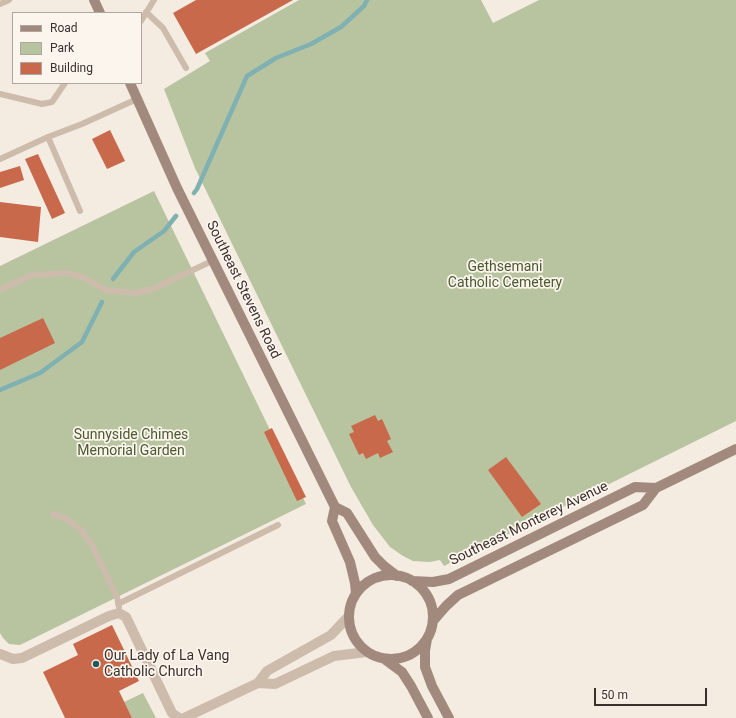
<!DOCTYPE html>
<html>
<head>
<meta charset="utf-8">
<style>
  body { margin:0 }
  #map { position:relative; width:736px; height:718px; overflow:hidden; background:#f4ebe1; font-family:Roboto,sans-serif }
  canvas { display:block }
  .legend { position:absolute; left:12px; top:12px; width:130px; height:72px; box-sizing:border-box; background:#fbf5ee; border:1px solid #aea6a0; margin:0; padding:5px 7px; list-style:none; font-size:12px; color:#3b302b }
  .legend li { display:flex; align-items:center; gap:8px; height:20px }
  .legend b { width:20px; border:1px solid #aea6a0 }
  .scale { position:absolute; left:594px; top:688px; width:113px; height:18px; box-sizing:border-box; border:2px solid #3b302b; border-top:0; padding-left:5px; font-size:12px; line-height:14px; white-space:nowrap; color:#3b302b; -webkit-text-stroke:3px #fbf5ee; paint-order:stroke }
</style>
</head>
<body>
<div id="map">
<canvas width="736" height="718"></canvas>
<ul class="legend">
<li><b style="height:5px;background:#a18a7d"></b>Road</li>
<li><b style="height:11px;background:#b8c4a0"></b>Park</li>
<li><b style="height:11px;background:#c8694b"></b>Building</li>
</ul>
<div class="scale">50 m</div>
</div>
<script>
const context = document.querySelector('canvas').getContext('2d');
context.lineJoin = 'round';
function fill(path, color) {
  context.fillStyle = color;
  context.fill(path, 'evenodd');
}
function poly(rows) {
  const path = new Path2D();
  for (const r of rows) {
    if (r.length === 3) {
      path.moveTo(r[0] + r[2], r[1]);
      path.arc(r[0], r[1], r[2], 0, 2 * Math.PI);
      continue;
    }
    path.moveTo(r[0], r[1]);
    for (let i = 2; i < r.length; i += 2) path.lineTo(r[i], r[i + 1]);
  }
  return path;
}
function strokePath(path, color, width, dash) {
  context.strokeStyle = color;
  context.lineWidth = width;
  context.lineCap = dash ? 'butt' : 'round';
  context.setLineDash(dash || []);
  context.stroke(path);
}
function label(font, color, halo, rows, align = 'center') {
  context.font = font + ' Roboto,sans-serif';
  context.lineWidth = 3.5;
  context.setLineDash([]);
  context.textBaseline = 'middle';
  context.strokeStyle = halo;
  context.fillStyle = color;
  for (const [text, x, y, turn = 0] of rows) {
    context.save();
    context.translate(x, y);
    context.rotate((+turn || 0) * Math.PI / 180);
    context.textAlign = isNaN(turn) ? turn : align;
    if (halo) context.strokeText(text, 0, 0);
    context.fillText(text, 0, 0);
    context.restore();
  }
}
const green = poly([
  [299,0,481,0,493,23,539,0,736,0,736,421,444,566,440,560,429,562,413,561,403,556,390,547,373,525,351,487,195,168,164,89,210,61,205,53],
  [154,191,306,504,20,645,9,644,3,638,0,633,0,266],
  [143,693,156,718,132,718,124,702]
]);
const stream = poly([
  [194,193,197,189,247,76,276,58,311,44,341,27,364,6,367,0],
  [113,279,134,252,164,231,176,216],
  [0,390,40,373,82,342,102,302]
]);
const building = poly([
  [196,0,293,0,196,54,173,13],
  [110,130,125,161,107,169,92,139],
  [38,154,65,213,52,219,25,159],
  [20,166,24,180,0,188,0,172],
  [0,202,41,207,38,242,0,237],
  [43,318,55,343,0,370,0,338],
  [375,415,378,421,382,419,391,439,387,441,393,452,380,458,378,453,366,459,363,453,359,455,349,434,354,432,351,426],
  [272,428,306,497,297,501,264,432],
  [506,457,541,504,522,517,488,470],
  [112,625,139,681,119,691,132,718,65,718,43,672,78,655,73,644]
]);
const lane = poly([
  [0,4,9,0],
  [146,12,163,28,186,68],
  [141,21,154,0],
  [0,94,42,104,52,102,65,83],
  [48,137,80,211],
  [0,159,48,137,82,124,137,99],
  [0,290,32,275,67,273,85,278,105,290,137,293,155,288,212,261],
  [53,514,67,519,81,530,92,545,117,597,119,607],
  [118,604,278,525]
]);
const street = poly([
  [0,654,13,659,22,658,109,616,119,613,126,617,172,713,179,718],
  [258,683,275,684,334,656,367,652],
  [184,718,258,683,267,671,331,635,349,616]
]);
const secondary = poly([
  [94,0,100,13],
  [130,83,177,188,335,507,347,513,375,557,384,566,397,576],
  [335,507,332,521,350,562,355,583,356,594],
  [391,617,42],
  [412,581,433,582,449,579,635,487,656,488],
  [433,621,446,606,458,595,643,505,656,488,736,449],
  [427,639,425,651,425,667,432,686,449,718],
  [383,658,402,672,411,686,428,718]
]);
const markers = [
  [96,664,4,"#1f5a5e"]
];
const parkNames = [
  ["Gethsemani",505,267],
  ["Catholic Cemetery",505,283],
  ["Sunnyside Chimes",131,435],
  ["Memorial Garden",131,451]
];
const streetNames = [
  ["Southeast Stevens Road",243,290,64],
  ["Southeast Monterey Avenue",529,524,-26]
];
const poiNames = [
  ["Our Lady of La Vang",104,656],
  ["Catholic Church",104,672]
];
fill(green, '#b8c4a0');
strokePath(stream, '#7fb0b2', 4.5);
fill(building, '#c8694b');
strokePath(lane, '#cdbbac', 6);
strokePath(street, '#cdbbac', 10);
strokePath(secondary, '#a18a7d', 10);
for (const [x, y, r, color] of markers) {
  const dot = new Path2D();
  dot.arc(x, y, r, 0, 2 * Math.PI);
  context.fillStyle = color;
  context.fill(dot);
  strokePath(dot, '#fbf5ee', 1.5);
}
label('14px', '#4a5a2e', '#fbf5ee', parkNames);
label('14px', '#3b302b', '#fbf5ee', streetNames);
label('14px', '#3b302b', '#fbf5ee', poiNames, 'left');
</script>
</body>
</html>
